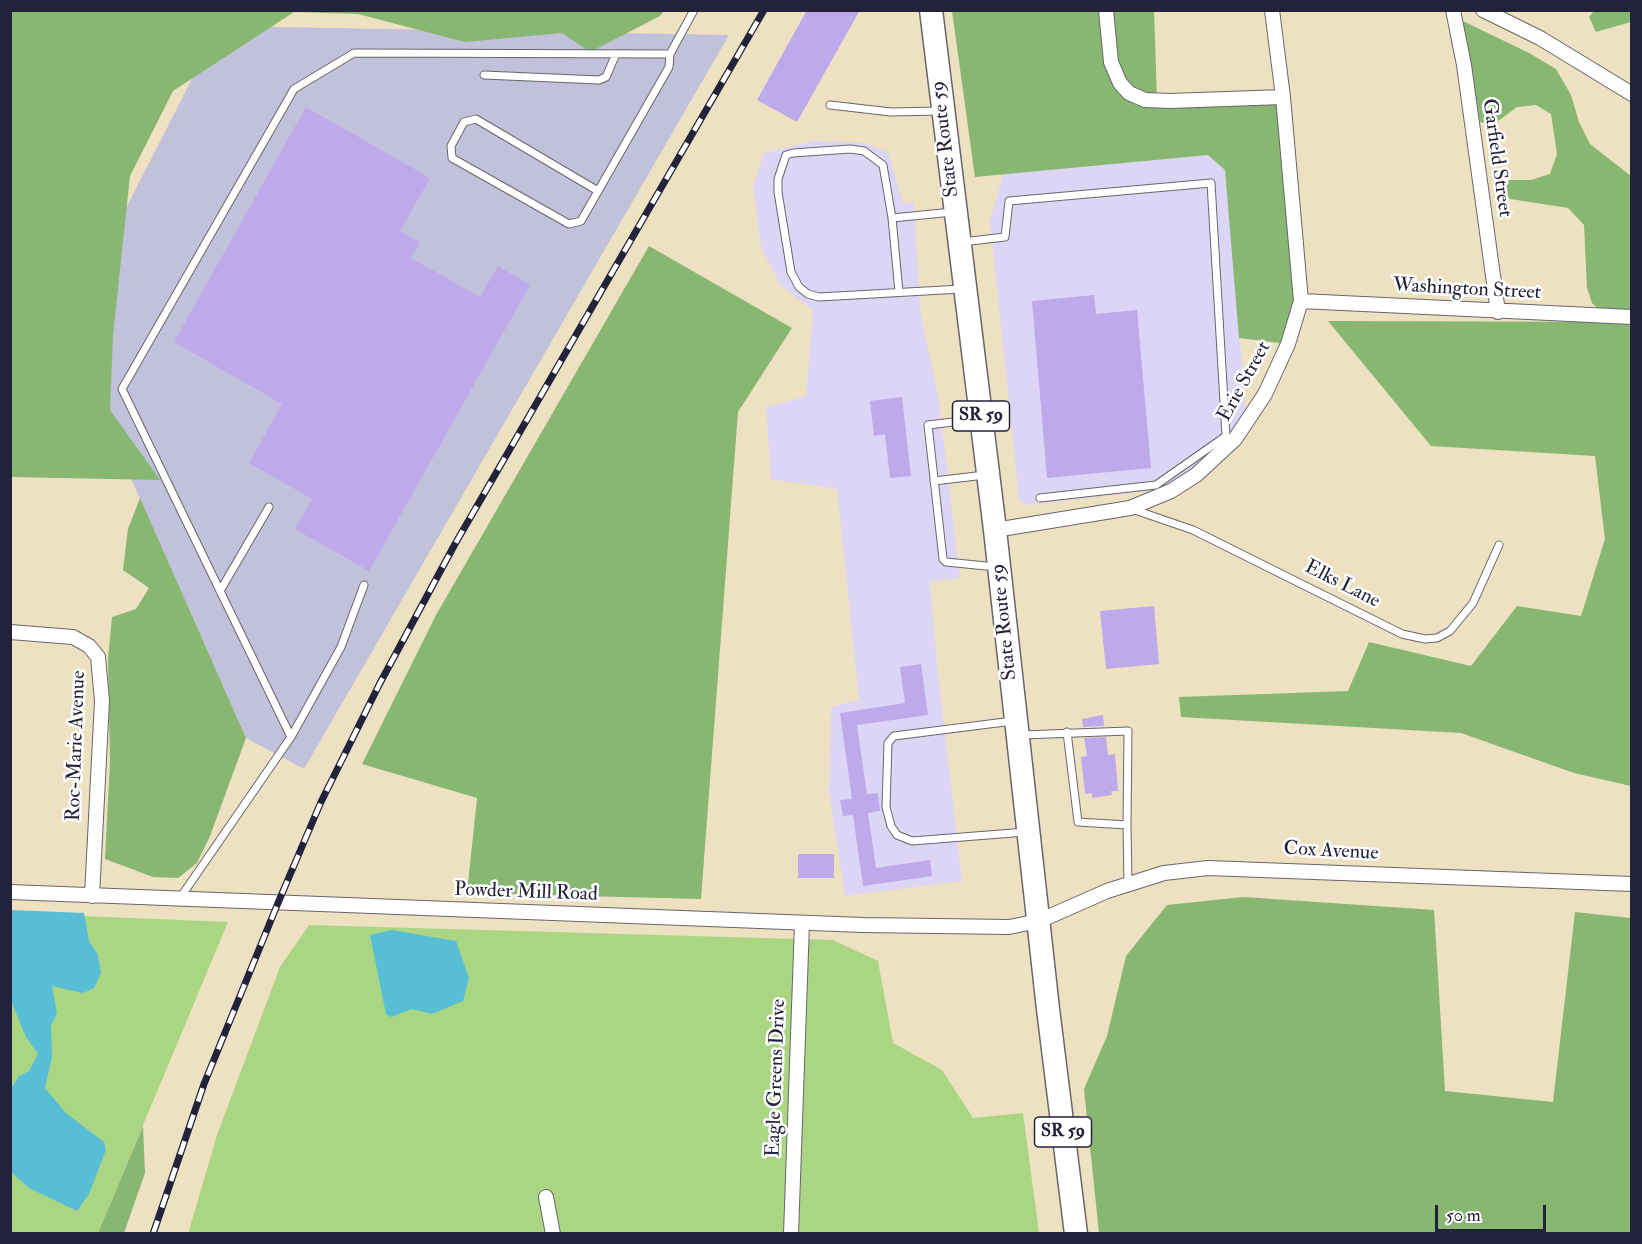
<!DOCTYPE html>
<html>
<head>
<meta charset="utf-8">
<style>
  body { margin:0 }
  #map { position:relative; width:1642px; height:1244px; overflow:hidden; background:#ede1c1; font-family:"IM FELL Double Pica",serif }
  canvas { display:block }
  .frame { position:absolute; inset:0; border:12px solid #22223b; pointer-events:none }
  .scale { position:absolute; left:1435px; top:1205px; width:111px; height:27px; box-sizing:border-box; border:3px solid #22223b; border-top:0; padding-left:8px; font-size:18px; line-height:21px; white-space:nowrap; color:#22223b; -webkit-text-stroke:4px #fff; paint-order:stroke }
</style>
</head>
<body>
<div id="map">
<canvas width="1642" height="1244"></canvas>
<div class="frame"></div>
<div class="scale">50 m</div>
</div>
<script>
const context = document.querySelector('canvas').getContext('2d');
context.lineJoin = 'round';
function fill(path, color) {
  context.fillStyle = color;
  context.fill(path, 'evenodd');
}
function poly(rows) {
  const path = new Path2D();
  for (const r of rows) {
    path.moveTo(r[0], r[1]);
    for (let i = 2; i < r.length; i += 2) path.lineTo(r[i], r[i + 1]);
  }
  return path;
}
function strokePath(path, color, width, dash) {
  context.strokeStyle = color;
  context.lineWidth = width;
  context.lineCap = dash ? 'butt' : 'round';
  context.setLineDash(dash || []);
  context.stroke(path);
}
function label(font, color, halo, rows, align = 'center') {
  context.font = font + ' "IM FELL Double Pica",serif';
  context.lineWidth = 5;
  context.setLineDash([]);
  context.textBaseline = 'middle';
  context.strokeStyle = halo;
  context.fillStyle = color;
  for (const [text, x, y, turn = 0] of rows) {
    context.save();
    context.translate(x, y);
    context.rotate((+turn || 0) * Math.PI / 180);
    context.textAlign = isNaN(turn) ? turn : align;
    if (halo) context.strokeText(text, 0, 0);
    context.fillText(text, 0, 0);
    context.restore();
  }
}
const built = poly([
  [815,141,864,143,888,152,903,203,914,203,920,310,939,401,960,578,930,582,937,665,962,881,845,896,829,792,831,707,859,700,837,489,771,479,766,407,806,396,813,310,781,286,761,248,753,186,764,153],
  [1208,154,1225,170,1246,412,1220,454,1159,490,1026,505,1019,500,990,221,1003,174]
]);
const industrial = poly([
  [219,26,729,35,304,769,246,738,100,409,80,298]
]);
const green = poly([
  [11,913,228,922,98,1233,11,1234],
  [309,925,833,940,878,961,893,1043,942,1070,973,1118,1023,1113,1039,1233,188,1234,217,1135,280,967]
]);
const forest = poly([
  [11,11,664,11,660,16,590,52,562,33,465,42,358,14,294,12,173,91,130,176,113,335,110,410,160,480,11,477],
  [952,11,1154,11,1157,100,1283,97,1301,301,1288,344,1239,338,1225,170,1208,155,975,177],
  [1594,11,1631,11,1631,22,1596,32,1589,17],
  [1463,21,1529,53,1556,69,1571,95,1579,122,1590,144,1631,176,1631,317,1606,316,1592,303,1587,288,1584,225,1568,208,1504,198,1498,190,1505,180,1531,180,1550,174,1557,154,1551,114,1536,105,1517,107,1493,125,1480,122],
  [649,246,792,328,738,412,701,899,467,893,477,798,362,764,436,615],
  [1328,321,1631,322,1631,786,1574,773,1461,733,1181,717,1179,697,1348,691,1369,642,1471,666,1517,606,1581,616,1605,539,1595,456,1431,446],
  [140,498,246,738,210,836,197,863,178,878,153,877,105,859,110,761,108,658,112,617,136,609,149,588,123,570,128,529],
  [1243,897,1434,910,1445,1091,1553,1102,1575,912,1631,918,1631,1233,1099,1233,1084,1089,1107,1036,1126,956,1167,905],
  [143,1126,145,1173,124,1233,98,1233]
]);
const water = poly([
  [11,910,84,913,89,941,98,955,101,973,94,988,83,993,52,986,57,1014,51,1025,52,1057,45,1088,66,1113,104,1142,106,1150,89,1194,77,1211,29,1188,12,1173,11,1089,19,1076,29,1071,38,1054,26,1037,11,1001],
  [392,930,456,941,469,978,463,1001,432,1014,412,1009,391,1017,386,1014,370,935]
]);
const building = poly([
  [807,10,860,10,797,122,757,100],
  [306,107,430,178,400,231,420,242,411,258,480,297,498,266,530,285,369,571,295,529,312,499,249,463,282,404,174,342],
  [1094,295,1096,314,1137,310,1151,468,1047,478,1032,301],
  [902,397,911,476,890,478,885,434,874,436,870,401],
  [1154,606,1159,664,1106,669,1100,611],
  [921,664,928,715,857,725,867,794,878,793,880,811,868,813,876,868,930,860,932,876,863,886,853,815,843,816,840,800,852,799,840,713,905,703,900,667],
  [1103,715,1104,726,1083,727,1082,719],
  [1106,737,1108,755,1115,754,1118,791,1111,791,1112,795,1092,798,1092,793,1085,794,1081,757,1087,756,1084,738],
  [798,854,834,854,834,878,798,878]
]);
const service = poly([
  [484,75,599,80,606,77,616,54],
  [830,105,891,112,941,111],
  [598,191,476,119,464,122,451,146,452,158,569,224,581,221,669,67,670,54],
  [892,218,953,212],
  [962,242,1005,237,1009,201,1211,183,1226,436,1156,485,1040,498],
  [899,292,892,218,883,165,864,151,850,149,793,153,786,155,778,179,778,192,791,272,799,287,808,294,819,297,961,289],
  [979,419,928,425,943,559,946,562,996,567],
  [934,481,985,475],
  [1132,509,1193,530,1402,634,1425,639,1437,638,1450,631,1473,603,1499,545],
  [220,591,269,507],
  [1013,721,894,736,888,743,886,807,891,826,897,835,912,841,1026,832],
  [1067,732,1078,822,1127,825,1128,885],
  [1023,735,1128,731,1127,825],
  [291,737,341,647,364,585],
  [180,898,291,737,122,389,294,89,354,53,670,54,694,10]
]);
const minor = poly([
  [1106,10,1111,62,1120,83,1129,93,1145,100,1170,101,1283,97],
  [1453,10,1464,65,1498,312],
  [1483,10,1540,38,1632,94],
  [1301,301,1632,317],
  [995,530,1130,508,1171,491,1196,475,1235,439,1265,394,1288,344,1301,301,1283,97,1272,10],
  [10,632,73,637,89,646,98,657,102,701,92,896],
  [10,892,863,925,1009,927,1039,921,1107,891,1164,873,1208,868,1632,884],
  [546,1197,553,1234],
  [791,1234,802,923]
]);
const primary = poly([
  [931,10,995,530,1048,1009,1076,1234]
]);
const rail = poly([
  [153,1234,204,1084,278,903,321,802,380,683,455,544,764,10]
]);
const shields = [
  [981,416,57],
  [1063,1132,57]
];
const shieldNames = [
  ["SR 59",981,416],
  ["SR 59",1063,1132]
];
const streetNames = [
  ["State Route 59",946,139,-97],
  ["Garfield Street",1496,158,82],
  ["Washington Street",1467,290,3],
  ["Erie Street",1245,382,-61],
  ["Elks Lane",1342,585,27],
  ["State Route 59",1005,622,-96],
  ["Roc-Marie Avenue",77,746,-88],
  ["Cox Avenue",1331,852,3],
  ["Powder Mill Road",526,893,2],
  ["Eagle Greens Drive",777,1078,-88]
];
fill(built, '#ddd5f6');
fill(industrial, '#c2c1dc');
fill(green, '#aad683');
fill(forest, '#87b771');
fill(water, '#58bed6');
fill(building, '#bea9eb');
strokePath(service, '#69656a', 9);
strokePath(minor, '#69656a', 16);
strokePath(primary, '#69656a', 25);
strokePath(service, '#fff', 7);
strokePath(minor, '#fff', 14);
strokePath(primary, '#fff', 22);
strokePath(rail, '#22223b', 7);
strokePath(rail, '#fff', 4.5, [14]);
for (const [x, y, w] of shields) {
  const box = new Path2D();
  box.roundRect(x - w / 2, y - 15, w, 30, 4.5);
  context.fillStyle = '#fff';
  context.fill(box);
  strokePath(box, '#22223b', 1.5);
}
label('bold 18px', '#22223b', null, shieldNames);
label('20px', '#22223b', '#fff', streetNames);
</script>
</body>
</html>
